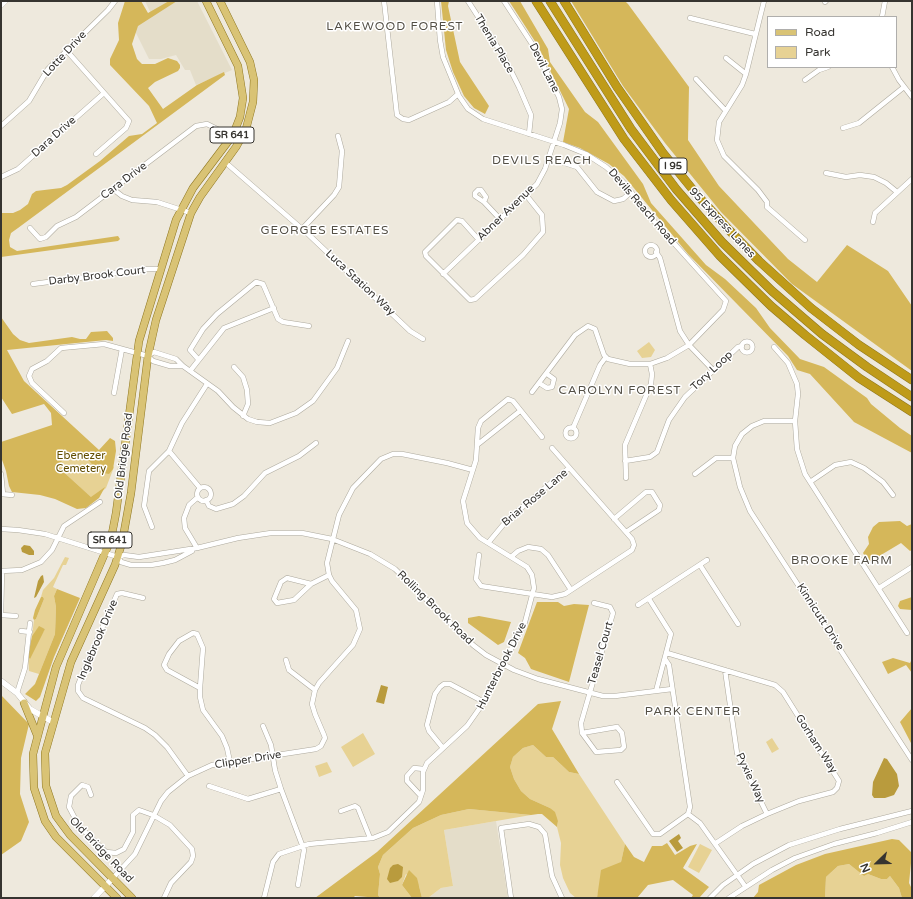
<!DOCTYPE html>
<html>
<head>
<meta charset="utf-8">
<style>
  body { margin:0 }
  #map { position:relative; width:913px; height:899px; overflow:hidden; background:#eee9dd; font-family:"Varela Round",sans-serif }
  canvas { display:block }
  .frame { position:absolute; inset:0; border:2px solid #363430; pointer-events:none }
  .legend { position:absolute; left:767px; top:16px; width:130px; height:52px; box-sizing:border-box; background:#fff; border:1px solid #afaeac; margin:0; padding:5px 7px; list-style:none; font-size:12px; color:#363430 }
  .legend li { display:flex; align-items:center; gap:8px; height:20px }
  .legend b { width:20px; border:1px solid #afaeac }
  .north { position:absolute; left:857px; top:843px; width:40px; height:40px; -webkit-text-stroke:3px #fff; paint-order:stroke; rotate:247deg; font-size:11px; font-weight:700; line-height:16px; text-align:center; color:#363430 }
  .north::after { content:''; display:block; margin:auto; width:14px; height:18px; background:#363430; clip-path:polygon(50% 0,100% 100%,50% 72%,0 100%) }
</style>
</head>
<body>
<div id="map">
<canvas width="913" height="899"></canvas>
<div class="frame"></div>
<ul class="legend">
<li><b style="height:5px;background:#d9c375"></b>Road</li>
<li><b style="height:11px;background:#e7d294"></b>Park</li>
</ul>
<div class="north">N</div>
</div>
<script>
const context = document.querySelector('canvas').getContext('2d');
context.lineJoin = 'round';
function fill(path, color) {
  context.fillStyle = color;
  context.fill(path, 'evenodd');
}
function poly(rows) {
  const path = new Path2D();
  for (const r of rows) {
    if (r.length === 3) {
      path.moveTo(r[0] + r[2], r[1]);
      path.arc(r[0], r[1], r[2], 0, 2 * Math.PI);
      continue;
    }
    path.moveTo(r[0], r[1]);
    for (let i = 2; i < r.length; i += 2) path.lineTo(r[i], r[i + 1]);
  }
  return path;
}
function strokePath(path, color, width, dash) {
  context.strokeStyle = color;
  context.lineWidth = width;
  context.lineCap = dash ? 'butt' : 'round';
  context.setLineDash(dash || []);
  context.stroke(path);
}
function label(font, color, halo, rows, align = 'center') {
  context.font = font + ' "Varela Round",sans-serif';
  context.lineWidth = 3;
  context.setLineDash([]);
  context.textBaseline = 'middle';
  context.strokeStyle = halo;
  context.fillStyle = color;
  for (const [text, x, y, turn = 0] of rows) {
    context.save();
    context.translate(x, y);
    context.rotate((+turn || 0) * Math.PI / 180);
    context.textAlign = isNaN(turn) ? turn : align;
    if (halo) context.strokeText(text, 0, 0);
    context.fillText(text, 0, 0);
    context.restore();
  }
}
const built = poly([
  [145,1,197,1,232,70,196,85,190,70,185,70,176,55,161,59,149,59,133,27,152,16],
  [496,821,508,898,428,898,441,888,453,886,444,830]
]);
const green = poly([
  [649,342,655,350,651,357,642,358,637,351],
  [78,432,114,467,106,488,93,499,57,466],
  [65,557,69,558,66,565,63,565,53,587,57,589,54,596,56,607,55,634,39,674,29,671,28,656,45,629,39,627,32,636,34,620,36,619,44,599,43,597,41,597,43,590,54,578],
  [363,733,375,754,353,767,341,747],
  [772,738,779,749,772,753,766,742],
  [533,745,546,757,553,757,569,772,579,774,625,844,621,862,598,893,597,898,576,898,570,893,563,878,560,865,561,843,557,827,558,821,550,808,530,799,521,791,514,779,510,767,513,757,523,748],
  [327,762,332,772,319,777,315,766],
  [469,809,531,815,444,830,453,886,441,888,428,898,422,898,419,886,406,874,402,885,412,898,380,898,378,895,380,874,378,867,383,855,413,828,441,815],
  [700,844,712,850,699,873,688,867],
  [849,864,864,876,868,874,881,879,887,879,890,876,899,888,902,898,825,898,826,877,838,866]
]);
const forest = poly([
  [125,1,141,1,148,13,169,1,177,1,138,26,132,44,137,59,142,64,155,64,168,58,177,61,180,65,180,68,178,71,155,82,148,88,163,109,197,85,224,72,225,75,18,228,11,233,9,240,10,247,17,251,118,236,120,239,118,241,1,257,1,213,13,213,20,210,28,204,32,194,36,191,61,188,67,185,100,161,129,136,142,134,157,123,149,106,110,65,110,59,119,40,118,23],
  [441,1,449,1,448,6,460,62,489,106,485,114,474,108,464,96,453,72,446,50],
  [509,1,520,1,548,49,550,62,585,112,598,122,643,184,651,203,706,265,725,279,756,308,770,328,800,359,824,367,867,398,871,404,900,428,912,436,912,453,854,422,810,374,797,370,788,356,688,254,624,176,609,164,580,148,563,142,569,109,538,46],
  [571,1,625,1,628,4,689,87,688,140,719,186,788,259,817,282,847,245,888,271,912,306,912,371,792,284,721,212,665,143,623,86],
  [1,317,13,334,20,340,29,343,72,337,80,339,86,339,91,332,107,331,113,338,113,341,106,340,7,350,24,381,99,450,110,438,115,441,116,451,113,469,109,474,99,472,83,454,78,453,71,452,57,466,91,497,105,487,99,498,86,508,77,509,55,499,40,495,12,492,9,486,6,471,1,457,1,442,52,425,51,413,44,404,12,414,1,397],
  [900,521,907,526,912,524,912,550,910,551,901,543,871,561,866,558,863,553,869,544,868,537,873,527,879,522],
  [57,589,80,598,54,657,40,697,36,701,25,694,35,684,55,634,56,607,54,596],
  [41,597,43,597,44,599,36,619,34,620,33,618,35,610],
  [912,597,912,610,900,609,898,606,900,601],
  [537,602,558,602,564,606,574,604,589,605,569,682,531,669,525,658,518,653],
  [479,616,511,622,504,642,498,645,468,623,468,618],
  [39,626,45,629,30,659,28,656,32,636],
  [893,658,910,663,912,659,912,673,906,665,888,674,882,662],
  [1,695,29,724,21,758,20,794,29,822,21,841,1,855],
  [561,701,552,729,579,774,569,772,553,757,546,757,533,745,523,748,513,757,510,767,514,779,521,791,530,799,550,808,555,812,558,821,557,827,542,814,538,814,531,815,469,809,441,815,413,828,383,855,378,867,380,874,378,895,380,898,355,896,353,898,315,898,377,852,538,704],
  [912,708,912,745,900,722],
  [892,839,899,840,912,853,909,883,912,889,912,898,902,898,899,888,890,876,887,879,881,879,868,874,864,876,849,864,838,866,826,877,825,898,753,898,758,892,759,885,796,865,825,854],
  [667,843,675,855,690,846,697,844,683,868,709,887,699,898,691,898,693,895,673,880,648,885,637,898,597,898,601,870,621,862,625,844,634,857,644,862,652,846,662,846],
  [409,870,417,878,422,898,412,898,402,885]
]);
const water = poly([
  [24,545,30,546,34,551,34,555,29,555,22,552,21,548],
  [43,575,44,582,36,597,34,598,38,581,41,576],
  [381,685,388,687,384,704,376,702],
  [884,758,887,759,897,774,899,786,894,795,885,798,874,798,872,795,873,782],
  [679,834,681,838,678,841,683,848,677,852,669,841],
  [398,864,403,867,402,877,398,881,390,883,387,879,390,868,393,865]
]);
const minor = poly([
  [384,1,397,115,403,119,409,120,449,102,458,94],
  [437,1,440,40,443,57,459,96,468,109,483,119,564,145,586,154,606,167,623,182,653,220,726,301,723,310,689,345,667,358,650,364,630,364,608,359,604,355,595,329,588,326,575,335,532,392],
  [468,1,504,57,519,87,531,115,529,134],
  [764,1,746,74,742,85,719,122,717,140,724,156,758,190,767,202,767,207,805,240],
  [825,2,826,1],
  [882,17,885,1],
  [690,18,755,34],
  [67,51,129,121,126,128,96,154],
  [726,58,746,74],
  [892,67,899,80,912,97],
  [696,79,725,110],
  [805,80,819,70,828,67],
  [1,126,29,101,48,69,108,10,115,1],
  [843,128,859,123,904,87],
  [555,160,577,167,597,192,614,201,623,199,631,192],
  [225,162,309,235,410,331,423,339],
  [826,173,846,177,860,175,874,177,886,183,897,192],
  [1,177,18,169,104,93],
  [113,189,122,196,132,200,157,202,191,213],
  [478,190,481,190,486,197,484,202,475,196,475,193,478,190],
  [484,202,500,219],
  [873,222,875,213,912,179],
  [30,228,40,239,46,237,57,226,76,217,196,126,207,124,221,131],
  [302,229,334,195,339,187,342,151,338,136],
  [479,240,462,221,457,220,425,252,426,256,470,300,475,299,523,255,543,232,542,215,526,195],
  [651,251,6],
  [656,252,660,258,680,331,689,345,713,370],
  [443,274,537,184,545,169,560,123,562,109,559,97,534,47,504,1],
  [33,284,147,269,161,269],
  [747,347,5.5],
  [774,347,788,363,797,384,798,394,795,421,797,449,805,474,907,633],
  [148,356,154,352,176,359,183,366,218,391,233,407,248,419,257,422,270,423,296,413,313,401,337,368,348,341],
  [198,359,190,350,203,329,217,314,256,282,263,284,278,319,283,322,309,326],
  [234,367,243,377,247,390,248,404,243,416],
  [190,371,224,328,274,308],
  [539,383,547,388,552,387,554,379,547,374],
  [114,393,122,349],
  [64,413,32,383,29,376,32,369,47,361,61,348,104,344,148,356,153,361,170,366,183,366],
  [795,421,764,421,752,426,742,434,735,446,733,458,740,487,750,511,912,760],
  [571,433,5.5],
  [573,428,600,365,606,357],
  [477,445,520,411],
  [169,451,200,488],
  [625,461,650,457,657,452,669,420,685,397,738,347,742,346],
  [1,474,3,494],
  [695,474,716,458,733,458],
  [626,478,625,445,651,384,652,374,650,364],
  [810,482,835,465,851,462,864,468,883,482,893,495],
  [204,494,7],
  [1,494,12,495],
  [206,500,209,506,216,509,233,504,244,496,265,473,299,456,316,443],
  [614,519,646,492,652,492,660,505,659,510,626,532],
  [152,527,144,506,149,471,169,451,182,423,207,384],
  [1,529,18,530,45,534,118,557,121,562,131,565,151,565,163,563,175,560,192,551],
  [488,543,508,519,569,468],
  [197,548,185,528,184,518,189,505,198,497],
  [479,555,476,579,481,586,552,597,565,594,632,550,634,545,632,539,552,448],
  [118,557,124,555,139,557,197,548,238,538,271,533,302,533,332,539,370,554,395,569,473,645,486,655,514,670,538,679,603,696,615,696,672,689],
  [511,557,518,551,528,547,541,549,548,555,571,590],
  [700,565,738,624],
  [1,571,22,570,41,562,52,550,64,526,100,502],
  [287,578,311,584,294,600,277,603,274,599,281,582,287,578],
  [311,584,329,575],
  [879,588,912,567],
  [143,598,122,593,117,594,86,665,78,685,78,691,83,698,145,728,155,735,167,747,188,776],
  [649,599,671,634,656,691],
  [638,605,707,560],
  [1,615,2,571],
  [1,615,16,616],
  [21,631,30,632],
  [193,633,197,634,203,648,200,688,167,670,164,665,169,654,179,641,193,633],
  [667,653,775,685,783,692,839,781,837,788,833,792,799,801,767,814,742,826,716,843],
  [665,659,669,665,683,760,690,807,688,814],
  [286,660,289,670,315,690],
  [725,670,737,753,767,814],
  [200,688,200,697,203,710,222,736,227,748,230,762],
  [17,693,25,668,30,623],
  [263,726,271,745,275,770,281,789,304,850,298,885],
  [617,727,622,733,624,747,621,750,596,752,582,733,617,727],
  [582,733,581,723,613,613,610,607,594,603],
  [443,748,429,731,427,725,435,694,440,687,444,684,450,684,484,702],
  [617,782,653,834,660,834,688,814],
  [209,786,248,799,281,789],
  [91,795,88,787,82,785,71,796,69,807,79,826,106,852,116,853,124,849,133,832,133,815,139,810,153,815,170,825,192,849,193,856,191,862,171,883,164,898],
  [421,796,407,781,407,776,414,768,424,769],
  [341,811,355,806,358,808,370,838],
  [688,814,700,823,745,886],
  [113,878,135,854,161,801,168,792,188,776,212,765,316,749,321,746,325,738,324,735,315,714,312,704,315,690,319,683,353,645,360,629,356,610,332,581,329,575,327,563,339,515,353,488,381,459,393,454,402,454,447,463,473,470],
  [264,898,273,862,279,854,309,844,373,838,388,832,419,802,423,790,423,772,427,763,467,726,484,702,525,622,534,588,532,575,527,567,480,538,467,523,463,501,476,460,478,428,481,421,508,399,513,401,542,437],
  [511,898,501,828,529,824,539,827,545,834,552,876,562,898],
  [710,898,723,885,753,864,789,845,840,829,912,811],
  [729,898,772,870,795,858,834,844,877,833,912,822]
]);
const tertiary = poly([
  [1,5,5,1],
  [1,681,17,693,30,709,53,722],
  [94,898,113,878]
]);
const primary = poly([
  [24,703,37,735],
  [117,898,56,837,45,821,34,788,33,754,56,667,111,539,116,513,139,341,176,220,193,188,233,135,240,117,243,98,238,66,206,1],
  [132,898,70,835,56,816,46,786,45,753,71,662,115,565,122,543,131,493,148,356,156,320,191,213,200,197,236,147,246,129,253,102,254,80,250,62,220,1]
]);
const motorway = poly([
  [536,1,624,139,671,200,720,256,771,306,805,335,859,378,912,412],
  [550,1,631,129,676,189,722,242,772,291,822,334,867,367,912,397],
  [564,1,617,87,663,153,698,196,730,231,759,261,811,308,859,345,912,380]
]);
const shields = [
  [232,135,44],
  [673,166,28],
  [110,540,44]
];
const shieldNames = [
  ["SR 641",232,135],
  ["I 95",673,166],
  ["SR 641",110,540]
];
const streetNames = [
  ["Thenia Place",494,44,59],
  ["Lotte Drive",65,54,-47],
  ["Devil Lane",544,68,63],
  ["Dara Drive",54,137,-42],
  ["Cara Drive",124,181,-37],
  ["Devils Reach Road",642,207,49],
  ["Abner Avenue",506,213,-44],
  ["95 Express Lanes",722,223,47],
  ["Darby Brook Court",97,276,-7],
  ["Luca Station Way",360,283,43],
  ["Tory Loop",712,371,-43],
  ["Old Bridge Road",124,456,-83],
  ["Briar Rose Lane",535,498,-40],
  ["Rolling Brook Road",435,608,44],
  ["Kinnicutt Drive",820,617,57],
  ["Inglebrook Drive",98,640,-67],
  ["Teasel Court",601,653,-74],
  ["Hunterbrook Drive",502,666,-63],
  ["Gorham Way",816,744,57],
  ["Clipper Drive",248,760,-9],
  ["Pyxie Way",750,778,65],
  ["Old Bridge Road",101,850,46]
];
const parkNames = [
  ["Ebenezer",81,456],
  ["Cemetery",81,469]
];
const neighbourhoodNames = [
  ["LAKEWOOD FOREST",395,27],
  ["DEVILS REACH",542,161],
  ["GEORGES ESTATES",325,231],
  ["CAROLYN FOREST",620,391],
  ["BROOKE FARM",842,561],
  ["PARK CENTER",693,712]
];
fill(built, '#e4ddc9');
fill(green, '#e7d294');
fill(forest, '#d5b75a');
fill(water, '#b99b3d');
strokePath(minor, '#ada99d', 5.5);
strokePath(tertiary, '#ada99d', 6);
strokePath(primary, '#8f7721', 8);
strokePath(motorway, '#8f7721', 9);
strokePath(minor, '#fff', 4.5);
strokePath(tertiary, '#fff', 5.5);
strokePath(primary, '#d9c375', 7);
strokePath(motorway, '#bf9b19', 8);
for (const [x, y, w] of shields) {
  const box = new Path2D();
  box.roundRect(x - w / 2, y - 8, w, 16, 3);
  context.fillStyle = '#fff';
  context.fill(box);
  strokePath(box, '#363430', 1);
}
label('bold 10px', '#363430', null, shieldNames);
label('11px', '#363430', '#fff', streetNames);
label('11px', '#634e01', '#fff', parkNames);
context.letterSpacing = '1px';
label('12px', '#534f45', '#fff', neighbourhoodNames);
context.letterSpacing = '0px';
</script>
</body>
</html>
